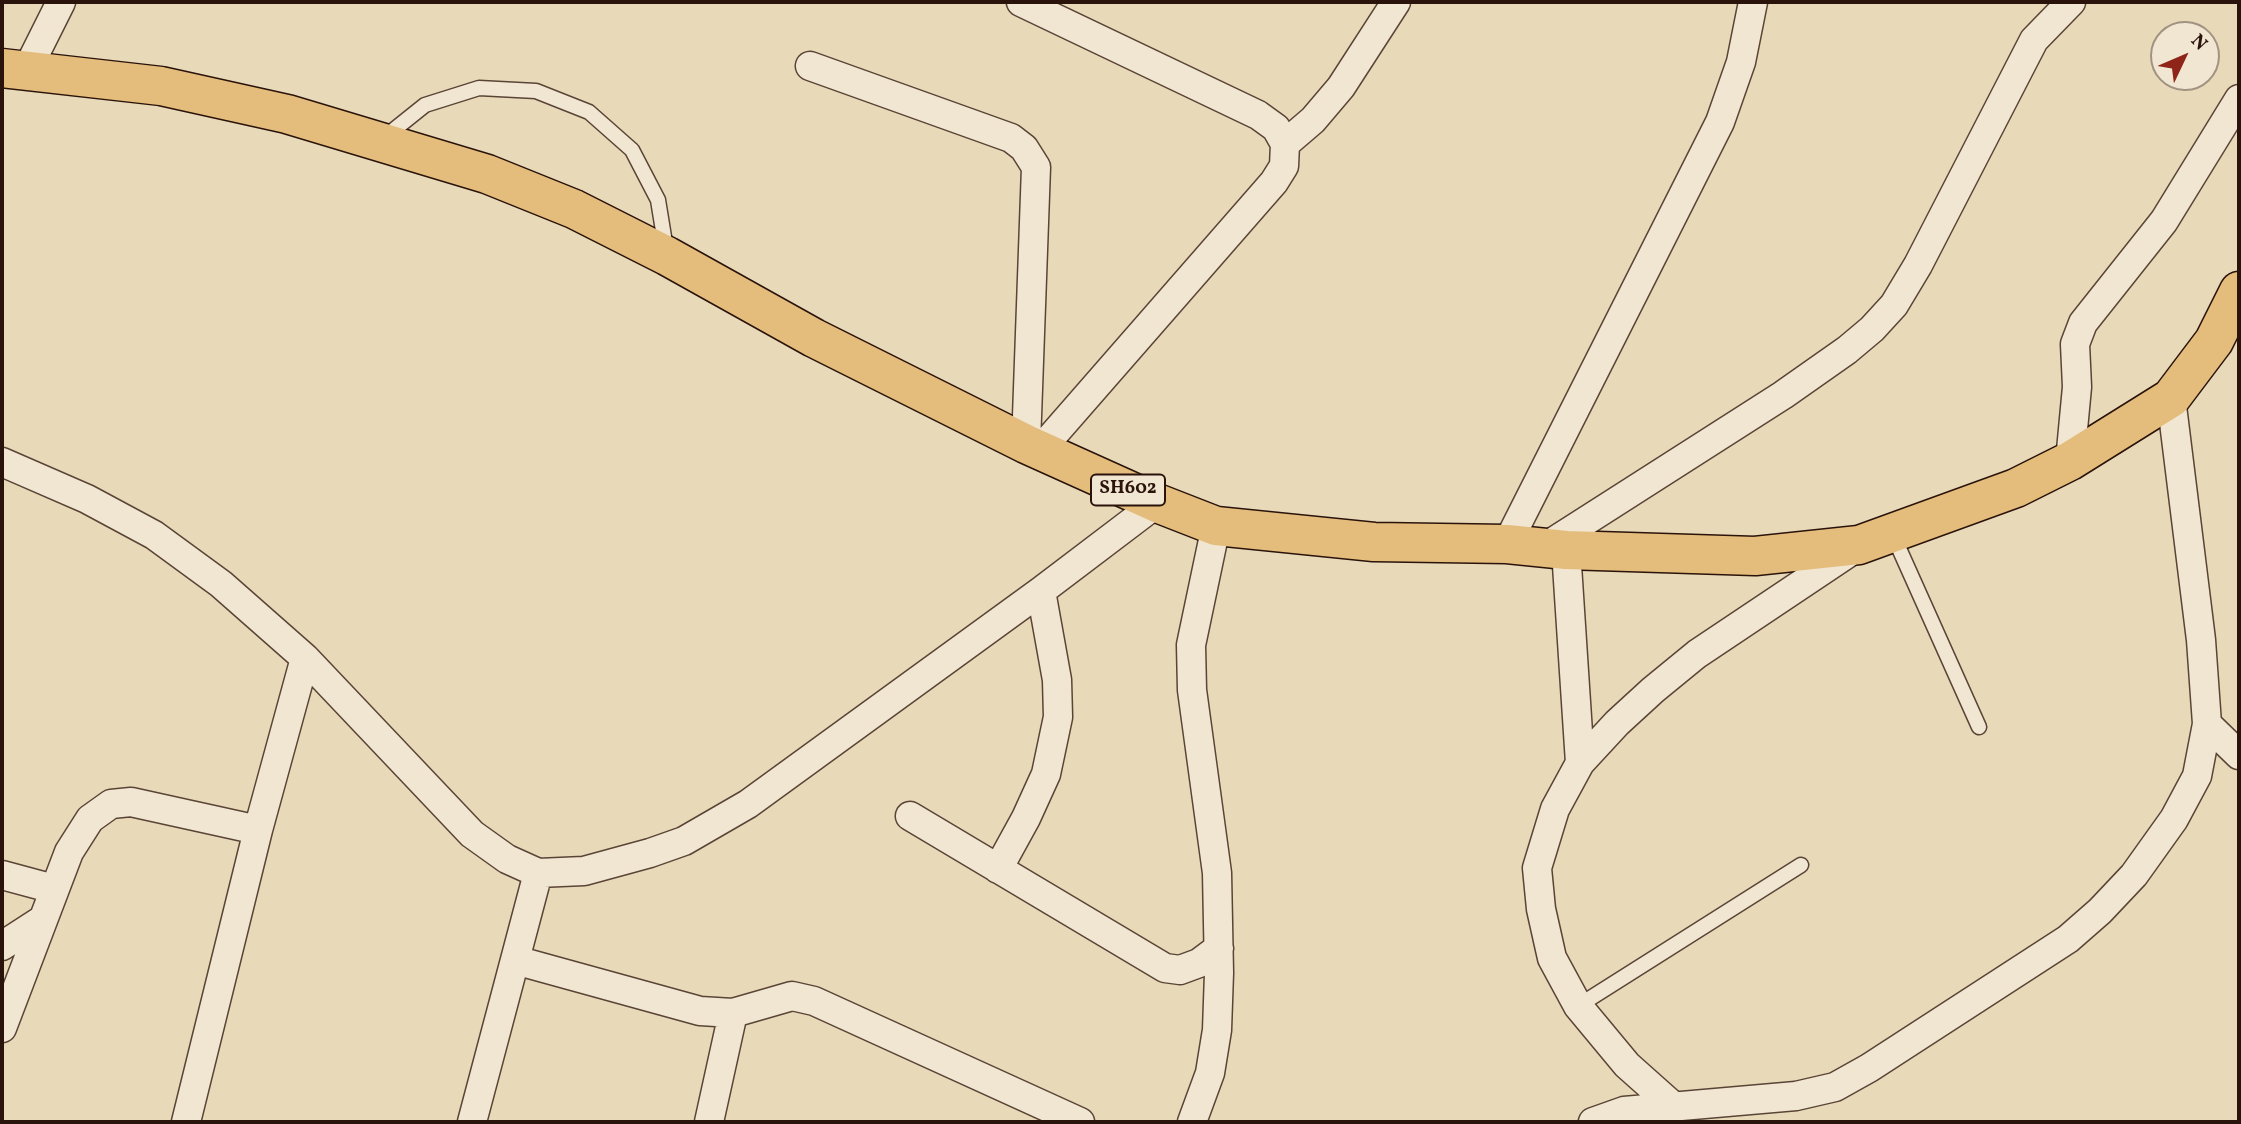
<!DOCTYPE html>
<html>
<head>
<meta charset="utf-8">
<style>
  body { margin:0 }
  #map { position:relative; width:2241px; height:1124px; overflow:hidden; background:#e8d9b9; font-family:Vollkorn,serif }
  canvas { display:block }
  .frame { position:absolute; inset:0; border:4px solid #2a130a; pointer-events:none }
  .north { position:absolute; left:2150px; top:21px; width:70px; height:70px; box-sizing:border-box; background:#f0e6d2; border:2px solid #a19282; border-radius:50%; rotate:46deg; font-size:19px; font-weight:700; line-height:28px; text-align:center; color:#2a130a }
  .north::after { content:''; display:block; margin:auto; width:24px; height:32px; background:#8f2418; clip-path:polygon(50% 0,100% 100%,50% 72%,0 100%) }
</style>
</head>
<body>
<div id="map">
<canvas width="2241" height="1124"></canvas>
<div class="frame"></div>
<div class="north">N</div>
</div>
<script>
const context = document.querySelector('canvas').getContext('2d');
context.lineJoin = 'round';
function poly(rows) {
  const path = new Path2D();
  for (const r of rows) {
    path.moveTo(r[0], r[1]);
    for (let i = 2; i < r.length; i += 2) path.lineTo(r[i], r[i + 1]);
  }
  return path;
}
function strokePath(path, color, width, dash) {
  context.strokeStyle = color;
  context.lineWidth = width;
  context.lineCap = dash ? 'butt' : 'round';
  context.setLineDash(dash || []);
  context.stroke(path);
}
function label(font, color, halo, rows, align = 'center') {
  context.font = font + ' Vollkorn,serif';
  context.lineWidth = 5;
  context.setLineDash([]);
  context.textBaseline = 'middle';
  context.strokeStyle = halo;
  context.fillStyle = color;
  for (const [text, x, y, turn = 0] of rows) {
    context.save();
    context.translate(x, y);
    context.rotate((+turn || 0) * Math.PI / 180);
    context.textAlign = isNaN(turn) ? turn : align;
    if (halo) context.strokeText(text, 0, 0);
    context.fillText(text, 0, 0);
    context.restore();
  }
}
const lane = poly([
  [385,137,425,105,479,88,536,91,589,112,632,150,658,200,666,249],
  [1893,535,1979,727],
  [1578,1006,1801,865]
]);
const street = poly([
  [1021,2,1258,115,1276,128,1285,144,1284,166,1274,182,1040,450],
  [810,66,1011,138,1024,148,1036,167,1026,444],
  [27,70,61,2],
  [1285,144,1313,120,1341,87,1396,2],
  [2070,461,2077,387,2075,344,2083,323,2164,221,2239,99],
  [2,462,87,499,154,535,221,584,305,658,472,834,507,859,538,873,584,871,650,853,684,841,748,804,1041,591,1157,503],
  [1507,544,1720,122,1741,62,1753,2],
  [1542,549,1783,395,1847,350,1872,329,1894,305,1918,265,2034,40,2071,2],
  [1566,550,1580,763],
  [2207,724,2239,755],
  [910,816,1165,968,1180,970,1199,963,1219,948],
  [998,869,1026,818,1046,774,1058,717,1057,680,1041,591],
  [2,875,54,889],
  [2,946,42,920],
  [515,960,700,1011,733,1013,792,996,814,1001,1080,1122],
  [2,1028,69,852,90,819,111,804,131,802,258,830],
  [1673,1106,1627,1065,1578,1006,1552,958,1541,909,1537,868,1555,809,1580,763,1617,723,1653,690,1697,654,1857,547],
  [186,1122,258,830,305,658],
  [472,1122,538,873],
  [709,1122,733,1013],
  [1192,1122,1210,1073,1217,1030,1219,973,1217,873,1192,690,1191,645,1216,526],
  [1593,1122,1624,1111,1796,1096,1835,1087,1869,1068,2068,939,2100,911,2134,875,2174,819,2197,776,2207,724,2201,640,2171,398]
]);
const primary = poly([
  [2,68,161,86,287,114,487,174,574,209,667,256,814,338,1026,444,1157,503,1216,526,1374,542,1507,544,1566,550,1755,556,1859,545,2016,488,2070,461,2171,398,2214,341,2239,291]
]);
const shields = [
  [1128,490,74]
];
const shieldNames = [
  ["SH602",1128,490]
];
strokePath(lane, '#5a4436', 17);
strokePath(street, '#5a4436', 31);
strokePath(primary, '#2a130a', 41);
strokePath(lane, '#f0e6d2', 14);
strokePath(street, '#f0e6d2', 28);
strokePath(primary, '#e4bc7c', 38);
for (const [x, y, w] of shields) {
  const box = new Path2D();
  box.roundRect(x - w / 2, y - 15.5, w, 31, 5);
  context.fillStyle = '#f0e6d2';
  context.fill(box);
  strokePath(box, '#2a130a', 2);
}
label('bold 19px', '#2a130a', null, shieldNames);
</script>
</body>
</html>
